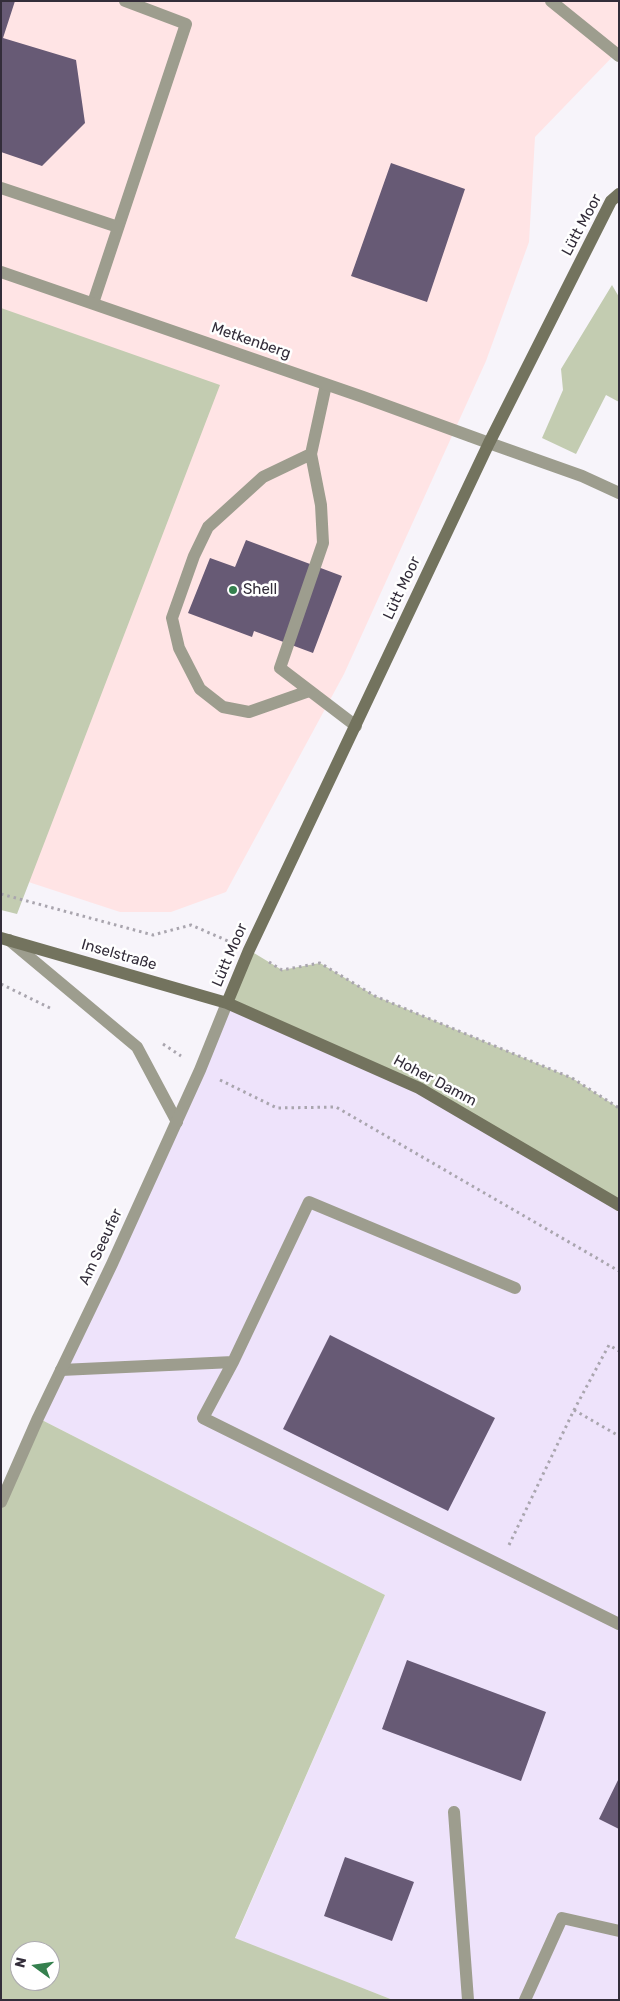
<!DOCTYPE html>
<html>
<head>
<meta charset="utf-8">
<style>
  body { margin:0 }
  #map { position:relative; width:620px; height:2001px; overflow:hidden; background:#f7f4fa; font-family:Rubik,sans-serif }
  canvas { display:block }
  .frame { position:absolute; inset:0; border:2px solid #332d3a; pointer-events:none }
  .north { position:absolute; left:10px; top:1941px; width:50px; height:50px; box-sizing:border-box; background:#fff; border:1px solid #adabb0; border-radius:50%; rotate:284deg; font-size:14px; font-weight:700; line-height:20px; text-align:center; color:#332d3a }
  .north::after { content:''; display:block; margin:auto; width:18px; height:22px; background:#35804e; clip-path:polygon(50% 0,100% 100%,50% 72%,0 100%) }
</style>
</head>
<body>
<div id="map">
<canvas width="620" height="2001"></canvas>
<div class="frame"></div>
<div class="north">N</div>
</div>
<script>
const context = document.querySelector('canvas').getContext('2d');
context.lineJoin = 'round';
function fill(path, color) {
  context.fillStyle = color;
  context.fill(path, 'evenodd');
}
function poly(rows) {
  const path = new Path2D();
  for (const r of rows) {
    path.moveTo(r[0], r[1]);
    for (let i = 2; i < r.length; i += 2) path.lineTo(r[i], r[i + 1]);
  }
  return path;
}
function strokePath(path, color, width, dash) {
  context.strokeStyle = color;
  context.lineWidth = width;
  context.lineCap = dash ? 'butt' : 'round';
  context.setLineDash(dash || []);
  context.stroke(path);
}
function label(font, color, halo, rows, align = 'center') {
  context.font = font + ' Rubik,sans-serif';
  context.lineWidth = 5;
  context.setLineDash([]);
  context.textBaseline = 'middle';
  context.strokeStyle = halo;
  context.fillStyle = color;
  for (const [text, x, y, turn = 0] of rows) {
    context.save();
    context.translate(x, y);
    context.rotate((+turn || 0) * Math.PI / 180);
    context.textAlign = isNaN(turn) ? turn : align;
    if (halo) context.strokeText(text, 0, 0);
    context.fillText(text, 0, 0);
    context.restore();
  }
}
const commercial = poly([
  [1,1,619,1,619,50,535,137,529,242,486,361,344,674,226,892,171,912,120,912,1,873]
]);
const built = poly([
  [227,1003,419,1088,619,1205,619,2000,393,2000,235,1939,385,1595,38,1418]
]);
const green = poly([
  [612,285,619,297,619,402,606,395,576,454,542,438,563,390,561,369],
  [1,308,220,385,17,914,1,910],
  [249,950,282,970,320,963,375,996,572,1078,619,1108,619,1205,419,1088,227,1003],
  [38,1418,385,1595,235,1938,393,2000,1,2000,1,1502],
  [20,1951,50,1951,50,1981,20,1981]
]);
const building = poly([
  [1,1,15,1,3,38,76,60,85,123,42,166,1,152],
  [391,163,465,189,427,302,351,276],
  [246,540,342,576,313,653,254,631,252,637,188,613,210,558,235,567],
  [330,1335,495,1418,448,1511,283,1429],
  [407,1660,546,1712,521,1781,382,1729],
  [619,1778,619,1829,599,1819],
  [345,1857,414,1882,392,1941,324,1916]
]);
const path = poly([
  [1,894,153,935,191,925,228,941],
  [269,962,282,970,320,963,375,996,572,1078,619,1108],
  [1,984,52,1009],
  [163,1044,181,1056],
  [220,1080,277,1108,336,1107,619,1271],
  [574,1410,619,1436],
  [509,1545,574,1410,609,1345,619,1351]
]);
const service = poly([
  [1,188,118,227],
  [93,303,186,24,125,1],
  [326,385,311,454,321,505,323,543,280,668,356,726],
  [489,443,582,476,619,493],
  [309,691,249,712,223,707,200,689,179,648,172,618,194,556,208,527,263,477,311,454],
  [9,940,137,1047,177,1122],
  [515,1288,309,1202,233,1362,203,1418,619,1624],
  [61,1370,233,1362],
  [454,1812,468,2000],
  [525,2000,562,1918,619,1931]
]);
const minor = poly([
  [551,1,619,56],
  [1,272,363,397,489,443],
  [1,1502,38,1418,112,1264,200,1070,227,1003]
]);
const secondary = poly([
  [1,938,227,1003,419,1088,619,1205],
  [227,1003,249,950,489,443,611,201,619,194]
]);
const markers = [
  [233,590,5,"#35804e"]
];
const streetNames = [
  ["Lütt Moor",582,225,-62],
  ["Metkenberg",251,341,19],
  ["Lütt Moor",402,588,-65],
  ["Inselstraße",119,955,16],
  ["Lütt Moor",230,955,-67],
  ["Hoher Damm",435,1081,28],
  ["Am Seeufer",101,1247,-65]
];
const poiNames = [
  ["Shell",243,590]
];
fill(commercial, '#ffe4e5');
fill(built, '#eee3fb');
fill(green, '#c3ccb1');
fill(building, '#675a75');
strokePath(path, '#a9a5ae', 3, [2.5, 4]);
strokePath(service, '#9d9d8e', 12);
strokePath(minor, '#9d9d8e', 12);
strokePath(secondary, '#73735e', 12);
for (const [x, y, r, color] of markers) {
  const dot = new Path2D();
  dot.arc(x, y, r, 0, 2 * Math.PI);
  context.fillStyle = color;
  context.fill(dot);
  strokePath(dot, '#fff', 2);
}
label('15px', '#332d3a', '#fff', streetNames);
label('15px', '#332d3a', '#fff', poiNames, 'left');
</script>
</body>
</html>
